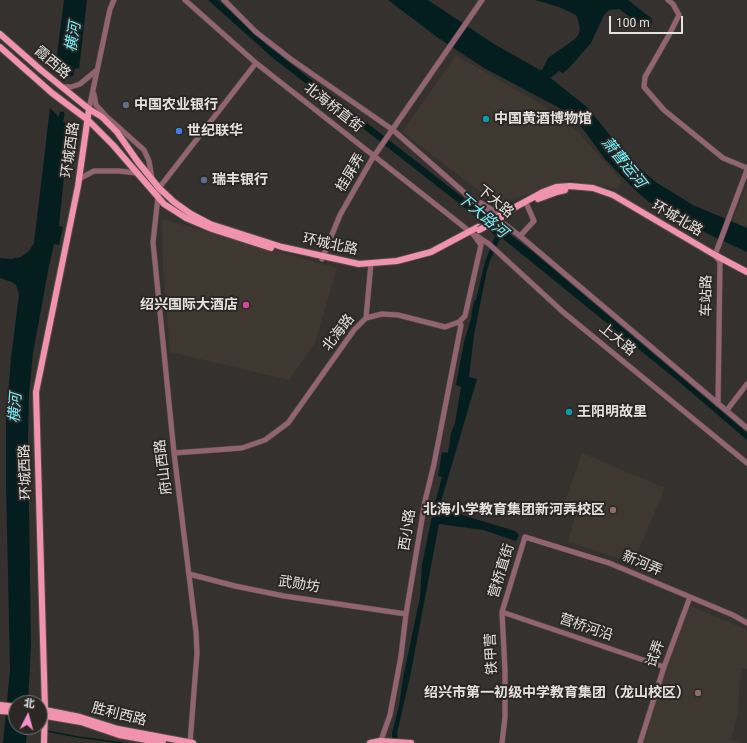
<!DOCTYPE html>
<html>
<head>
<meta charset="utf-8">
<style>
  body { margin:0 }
  #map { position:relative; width:747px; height:743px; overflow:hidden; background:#34312f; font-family:Roboto,"Noto Sans SC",sans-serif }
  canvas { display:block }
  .north { position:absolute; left:8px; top:695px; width:40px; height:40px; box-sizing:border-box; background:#2a2725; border:1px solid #747270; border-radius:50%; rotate:6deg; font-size:11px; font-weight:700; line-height:16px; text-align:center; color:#e4e2e1 }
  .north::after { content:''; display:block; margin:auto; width:14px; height:18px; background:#f790cd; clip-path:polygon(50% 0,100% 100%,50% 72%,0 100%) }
  .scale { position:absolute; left:609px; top:16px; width:74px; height:18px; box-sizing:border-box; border:2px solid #e4e2e1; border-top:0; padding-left:5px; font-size:12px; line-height:14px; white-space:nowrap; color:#e4e2e1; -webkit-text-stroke:3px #2a2725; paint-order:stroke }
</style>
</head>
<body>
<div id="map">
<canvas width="747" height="743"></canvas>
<div class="north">北</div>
<div class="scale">100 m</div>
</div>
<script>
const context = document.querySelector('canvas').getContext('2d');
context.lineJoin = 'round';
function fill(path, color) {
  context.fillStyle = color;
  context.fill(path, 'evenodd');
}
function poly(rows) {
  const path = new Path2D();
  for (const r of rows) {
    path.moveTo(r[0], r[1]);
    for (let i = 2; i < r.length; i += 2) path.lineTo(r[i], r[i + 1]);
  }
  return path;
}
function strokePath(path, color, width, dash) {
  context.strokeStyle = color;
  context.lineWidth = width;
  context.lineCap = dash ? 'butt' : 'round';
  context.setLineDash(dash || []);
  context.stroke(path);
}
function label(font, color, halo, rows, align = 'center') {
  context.font = font + ' Roboto,"Noto Sans SC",sans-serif';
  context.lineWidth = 4;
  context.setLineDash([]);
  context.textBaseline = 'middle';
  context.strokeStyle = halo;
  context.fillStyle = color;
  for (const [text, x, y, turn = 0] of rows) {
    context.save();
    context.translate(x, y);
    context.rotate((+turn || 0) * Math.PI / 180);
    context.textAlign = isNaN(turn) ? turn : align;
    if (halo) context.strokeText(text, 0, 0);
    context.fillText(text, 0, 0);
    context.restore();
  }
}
const built = poly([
  [456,55,542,105,579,133,623,182,617,189,569,180,498,205,402,132],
  [747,184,747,227,732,222],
  [162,219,337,268,315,343,289,380,170,352,163,267],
  [582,453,665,488,633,563,568,542,576,512,563,507],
  [690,606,747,630,747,669,741,668,737,717,731,740,745,743,640,743,666,668]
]);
const water = poly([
  [64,0,87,0,79,69,75,68,73,76,67,77,63,77,55,70],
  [208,0,218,0,268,46,533,252,747,433,747,440,678,381,502,238,499,241,491,258,487,270,474,335,469,377,477,379,440,505,449,508,449,511,515,531,519,535,516,541,483,530,439,524,410,677,397,733,398,743,392,743,392,733,399,706,403,678,420,597,422,564,434,507,442,477,438,476,442,452,448,453,451,433,455,423,461,387,456,385,464,342,473,312,485,262,495,236,474,215,273,58],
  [388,0,428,0,494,44,540,70,542,70,548,58,575,39,578,35,580,29,578,20,576,15,559,7,535,0,628,0,651,18,652,23,647,26,641,25,619,9,609,10,604,15,591,43,569,68,563,73,555,69,548,76,587,107,626,155,654,181,693,205,747,228,747,252,710,235,650,203,634,189,605,159,580,125,567,112,484,68,437,37],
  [50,108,69,127,59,226,63,227,59,245,54,244,49,266,33,353,29,395,28,440,31,645,28,703,16,703,16,727,27,727,26,743,3,743,10,670,6,482,6,421,11,358,19,294,16,285,12,282,0,278,0,258,11,259,21,257,29,251,34,243]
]);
const stream = poly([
  [472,315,475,301],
  [25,727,42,730],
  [47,731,78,737,122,743]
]);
const canal = poly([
  [544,80,561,66],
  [60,125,62,114]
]);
const minor = poly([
  [224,0,256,32,292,60,393,130,475,202,520,236,747,428],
  [668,0,673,4,679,15,669,35,645,77,644,87,664,110,723,158,747,168],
  [62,87,71,87,80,84,97,70],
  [94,94,96,105,106,116,144,150,149,161,152,179],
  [89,109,110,9,114,0],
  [79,179,94,171,119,171,137,173],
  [481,203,494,211,503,214],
  [477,236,489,244,563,312,747,463],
  [520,236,534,221,527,205],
  [322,259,340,215,372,159,482,0],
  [366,318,371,263],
  [718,404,720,262,715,255,747,170],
  [727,410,747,384],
  [174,453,242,448,265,440,288,423,354,330,366,318,382,314,398,315,445,327,459,322,465,316,481,245,473,234,256,63,185,0],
  [189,574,235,586,284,596,406,614],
  [502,612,664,667],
  [190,743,197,653,196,632,174,453,153,242,159,188,256,63],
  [380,743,390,715,401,656,406,614,425,501,434,464,461,325,459,322],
  [502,743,505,717,505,671,502,612,525,537,609,563,733,615,747,623],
  [640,743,664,667,690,597]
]);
const major = poly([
  [0,34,41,70,89,109,102,117,117,132,138,162,159,188,174,202,191,214,210,224,282,247,359,264,397,261,431,252,478,227],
  [0,47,52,93,88,120,113,145,164,204,186,218,212,229,271,248],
  [538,199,557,192,565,190],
  [499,216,543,192,556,187,570,186,593,188,613,195,715,255,747,272],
  [0,705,16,707],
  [40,709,80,717,118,729,193,743],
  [0,711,16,712],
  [40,715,81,722,119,735,163,743],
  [44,743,45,710,36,392,78,186,89,109],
  [370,743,380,741,411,743]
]);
const majorBridge = poly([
  [479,230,501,218]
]);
const markers = [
  [126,105,4,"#5c6f8a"],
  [486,119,4,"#0f9aa8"],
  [179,131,4,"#3f7fe0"],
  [204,180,4,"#5c6f8a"],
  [246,305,4,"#d1479c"],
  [569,412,4,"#0f9aa8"],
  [613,510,4,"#8d6e63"],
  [698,693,4,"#8d6e63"]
];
const streetNames = [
  ["霞西路",52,63,40],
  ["北海桥直街",333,108,38],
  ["环城西路",71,150,-82],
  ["桂屏弄",351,173,-59],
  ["下大路",495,202,39],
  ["环城北路",677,219,30],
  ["环城北路",330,245,12],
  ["车站路",707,296,-89],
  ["北海路",339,333,-52],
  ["上大路",617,340,39],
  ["府山西路",164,467,-97],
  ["环城西路",26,472,-92],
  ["西小路",408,530,-81],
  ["新河弄",642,564,23],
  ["营桥直街",502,571,-73],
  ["武勋坊",299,585,9],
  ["营桥河沿",586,628,19],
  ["铁甲营",492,654,-93],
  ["试弄",656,654,-70],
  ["胜利西路",119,715,14]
];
const poiNames = [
  ["中国农业银行",134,105],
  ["中国黄酒博物馆",494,119],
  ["世纪联华",187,131],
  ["瑞丰银行",212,180],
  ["绍兴国际大酒店",238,305,"right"],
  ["王阳明故里",577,412],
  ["北海小学教育集团新河弄校区",605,510,"right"],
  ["绍兴市第一初级中学教育集团（龙山校区）",690,693,"right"]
];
const waterNames = [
  ["横河",74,37,-81],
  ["萧曹运河",623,163,51],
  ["下大路河",482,216,40],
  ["横河",16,408,-86]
];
fill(built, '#3f3831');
fill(water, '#041e20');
strokePath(stream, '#041e20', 1.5);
strokePath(canal, '#041e20', 5);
strokePath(minor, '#504d4b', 6);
strokePath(major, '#504d4b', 8);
strokePath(minor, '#926370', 5);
strokePath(major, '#f192ae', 6);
strokePath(majorBridge, '#504d4b', 8, []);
strokePath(majorBridge, '#f192ae', 6);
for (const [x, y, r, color] of markers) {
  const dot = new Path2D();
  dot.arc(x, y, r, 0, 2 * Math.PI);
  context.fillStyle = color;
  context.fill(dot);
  strokePath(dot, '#2a2725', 1.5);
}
label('14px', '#e4e2e1', '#2a2725', streetNames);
label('bold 14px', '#e4e2e1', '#2a2725', poiNames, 'left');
label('italic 15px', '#77f0fb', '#2a2725', waterNames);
</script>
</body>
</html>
